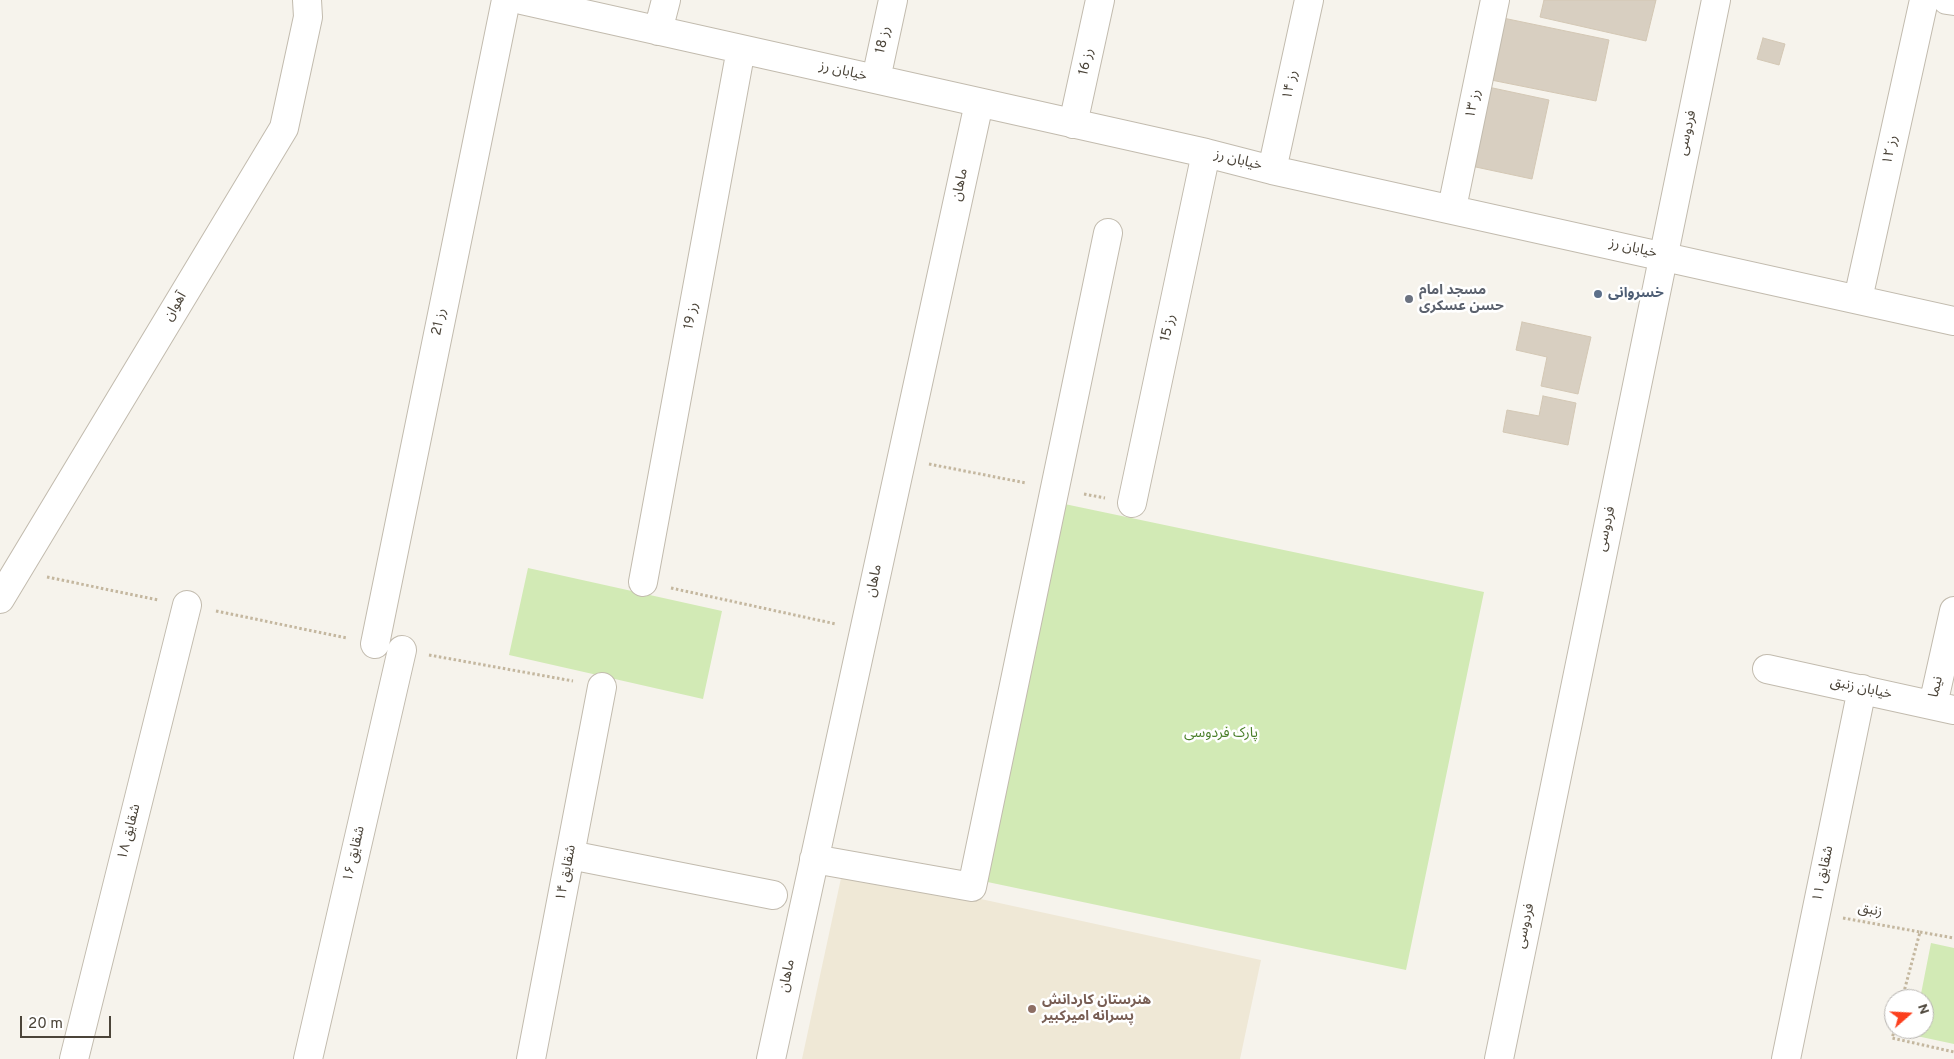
<!DOCTYPE html>
<html>
<head>
<meta charset="utf-8">
<style>
  body { margin:0 }
  #map { position:relative; width:1954px; height:1059px; overflow:hidden; background:#f6f3ec; font-family:Overpass,sans-serif }
  canvas { display:block }
  .north { position:absolute; left:1884px; top:989px; width:50px; height:50px; box-sizing:border-box; background:#fff; border:1px solid #b7b4b0; border-radius:50%; rotate:71deg; font-size:14px; font-weight:700; line-height:20px; text-align:center; color:#4b4439 }
  .north::after { content:''; display:block; margin:auto; width:18px; height:22px; background:#fc3f1d; clip-path:polygon(50% 0,100% 100%,50% 72%,0 100%) }
  .scale { position:absolute; left:20px; top:1016px; width:91px; height:22px; box-sizing:border-box; border:2px solid #4b4439; border-top:0; padding-left:6px; font-size:15px; line-height:18px; white-space:nowrap; color:#4b4439; -webkit-text-stroke:4px #fff; paint-order:stroke }
</style>
</head>
<body>
<div id="map">
<canvas width="1954" height="1059"></canvas>
<div class="north">N</div>
<div class="scale">20 m</div>
</div>
<script>
const context = document.querySelector('canvas').getContext('2d');
context.lineJoin = 'round';
function fill(path, color) {
  context.fillStyle = color;
  context.fill(path, 'evenodd');
}
function poly(rows) {
  const path = new Path2D();
  for (const r of rows) {
    path.moveTo(r[0], r[1]);
    for (let i = 2; i < r.length; i += 2) path.lineTo(r[i], r[i + 1]);
  }
  return path;
}
function strokePath(path, color, width, dash) {
  context.strokeStyle = color;
  context.lineWidth = width;
  context.lineCap = dash ? 'butt' : 'round';
  context.setLineDash(dash || []);
  context.stroke(path);
}
function label(font, color, halo, rows, align = 'center') {
  context.font = font + ' Overpass,"Noto Sans Arabic",sans-serif';
  context.lineWidth = 5;
  context.setLineDash([]);
  context.textBaseline = 'middle';
  context.strokeStyle = halo;
  context.fillStyle = color;
  for (const [text, x, y, turn = 0] of rows) {
    context.save();
    context.translate(x, y);
    context.rotate((+turn || 0) * Math.PI / 180);
    context.textAlign = isNaN(turn) ? turn : align;
    if (halo) context.strokeText(text, 0, 0);
    context.fillText(text, 0, 0);
    context.restore();
  }
}
const education = poly([
  [843,869,1261,960,1240,1059,802,1059]
]);
const green = poly([
  [1055,502,1484,592,1406,970,978,880],
  [528,568,722,611,703,699,509,655],
  [1931,943,1954,948,1954,1044,1912,1035,1913,1029,1924,1029,1924,999,1920,999]
]);
const building = poly([
  [1544,0,1656,0,1646,41,1540,17,1544,0],
  [1503,18,1609,40,1596,101,1491,80,1503,18],
  [1763,38,1785,44,1779,65,1757,59,1763,38],
  [1488,87,1549,100,1532,179,1471,166,1488,87],
  [1522,322,1591,337,1578,394,1541,386,1547,357,1516,350,1522,322],
  [1543,396,1576,403,1568,445,1503,432,1507,410,1539,416,1543,396]
]);
const path = poly([
  [929,464,1026,483],
  [1084,494,1105,498],
  [47,577,158,600],
  [671,588,836,624],
  [216,611,347,638],
  [429,655,573,681],
  [1843,918,1920,932,1902,999],
  [1920,932,1954,938],
  [1895,1029,1892,1038,1954,1052]
]);
const minor = poly([
  [522,0,1206,153,1272,170,1954,321],
  [1947,0,1954,1],
  [658,31,666,0],
  [876,79,893,0],
  [1073,124,1100,0],
  [1272,170,1309,0],
  [1452,208,1495,0],
  [1858,299,1924,0],
  [1132,503,1206,153],
  [643,582,741,49],
  [0,599,284,128,308,17,307,0],
  [375,644,506,0],
  [1767,669,1954,710],
  [1933,705,1954,611],
  [570,855,773,895],
  [814,859,972,887,1108,233],
  [74,1059,187,605],
  [308,1059,402,650],
  [531,1059,602,687],
  [771,1059,979,103],
  [1786,1059,1862,689]
]);
const tertiary = poly([
  [1499,1059,1716,0]
]);
const markers = [
  [1598,294,5,"#5c6f8a"],
  [1409,299,5,"#6b7280"],
  [1032,1009,5,"#8d6e63"]
];
const streetNames = [
  ["رز 18",884,40,-78],
  ["رز 16",1087,62,-78],
  ["خیابان رز",843,72,13],
  ["رز ۱۴",1291,85,-78],
  ["رز ۱۳",1474,104,-78],
  ["فردوسی",1688,133,-78],
  ["رز ۱۲",1891,150,-78],
  ["خیابان رز",1238,161,14],
  ["ماهان",961,185,-78],
  ["خیابان رز",1633,249,13],
  ["آهوان",176,307,-59],
  ["رز 19",692,316,-80],
  ["رز 21",440,322,-79],
  ["رز 15",1169,328,-78],
  ["فردوسی",1607,529,-78],
  ["ماهان",875,581,-78],
  ["نیما",1937,687,-77],
  ["خیابان زنبق",1861,689,12],
  ["شقایق ۱۸",130,832,-76],
  ["شقایق ۱۶",355,854,-77],
  ["شقایق ۱۴",567,873,-79],
  ["شقایق ۱۱",1824,874,-78],
  ["زنبق",1870,911,11],
  ["فردوسی",1526,926,-78],
  ["ماهان",788,976,-78]
];
const worshipNames = [
  ["مسجد امام",1419,291],
  ["حسن عسکری",1419,307]
];
const serviceNames = [
  ["خسروانی",1608,294]
];
const parkNames = [
  ["پارک فردوسی",1221,734]
];
const educationNames = [
  ["هنرستان کاردانش",1042,1001],
  ["پسرانه امیرکبیر",1042,1017]
];
fill(education, '#efe8d6');
fill(green, '#d2eab5');
fill(building, '#d8cfc1');
strokePath(building, '#d3c7b4', 1);
strokePath(minor, '#c2bbae', 30);
strokePath(tertiary, '#c2bbae', 30);
strokePath(path, '#c4b79f', 3, [2.5, 2.5]);
strokePath(minor, '#fff', 28);
strokePath(tertiary, '#fff', 28);
for (const [x, y, r, color] of markers) {
  const dot = new Path2D();
  dot.arc(x, y, r, 0, 2 * Math.PI);
  context.fillStyle = color;
  context.fill(dot);
  strokePath(dot, '#fff', 2);
}
label('14px', '#4b4439', '#fff', streetNames);
label('bold 14px', '#5b616d', '#fff', worshipNames, 'left');
label('bold 14px', '#4e5e75', '#fff', serviceNames, 'left');
label('14px', '#4a7f2a', '#fff', parkNames);
label('bold 14px', '#785e54', '#fff', educationNames, 'left');
</script>
</body>
</html>
